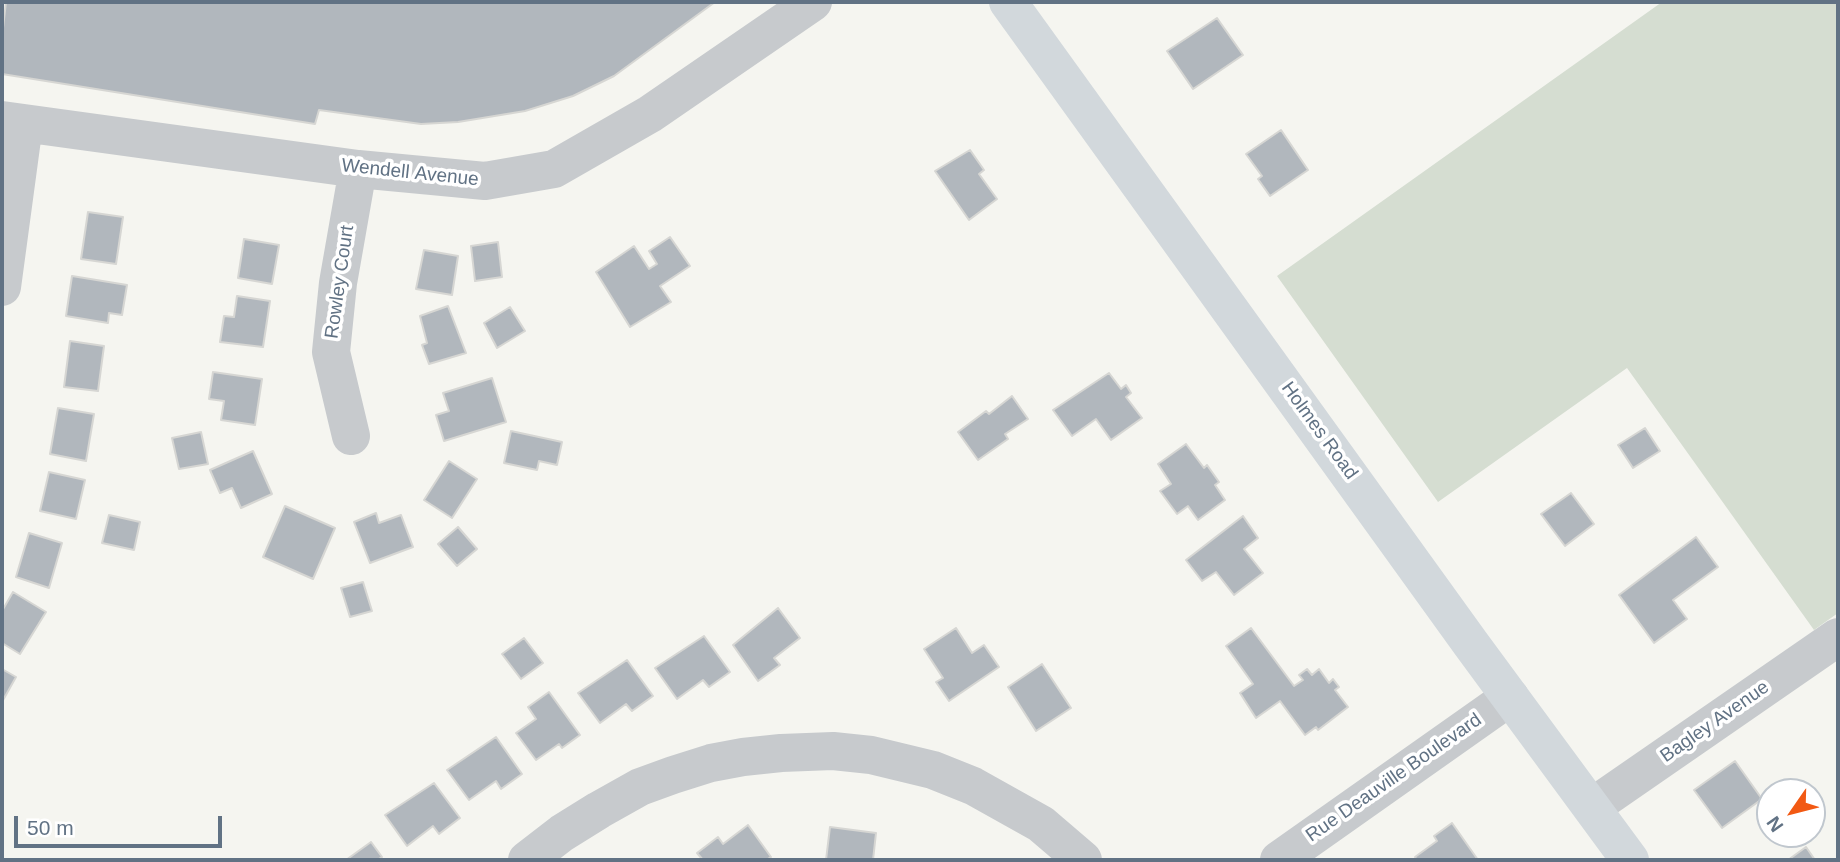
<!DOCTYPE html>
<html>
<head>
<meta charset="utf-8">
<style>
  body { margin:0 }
  #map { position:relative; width:1840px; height:862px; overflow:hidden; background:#f5f5f0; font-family:Arial,sans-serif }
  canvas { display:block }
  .frame { position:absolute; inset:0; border:4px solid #617284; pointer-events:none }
  .north { position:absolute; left:1756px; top:778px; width:70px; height:70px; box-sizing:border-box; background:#fff; border:2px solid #c0c7ce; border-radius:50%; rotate:235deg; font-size:19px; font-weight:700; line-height:28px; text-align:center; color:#617284 }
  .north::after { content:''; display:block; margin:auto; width:24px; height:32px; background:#f25913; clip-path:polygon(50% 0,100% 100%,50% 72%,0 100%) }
  .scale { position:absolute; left:14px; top:816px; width:208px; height:32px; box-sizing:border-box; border:4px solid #617284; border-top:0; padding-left:9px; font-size:21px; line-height:24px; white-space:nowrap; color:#617284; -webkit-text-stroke:5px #fff; paint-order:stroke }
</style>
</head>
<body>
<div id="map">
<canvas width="1840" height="862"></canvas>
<div class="frame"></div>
<div class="north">N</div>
<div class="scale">50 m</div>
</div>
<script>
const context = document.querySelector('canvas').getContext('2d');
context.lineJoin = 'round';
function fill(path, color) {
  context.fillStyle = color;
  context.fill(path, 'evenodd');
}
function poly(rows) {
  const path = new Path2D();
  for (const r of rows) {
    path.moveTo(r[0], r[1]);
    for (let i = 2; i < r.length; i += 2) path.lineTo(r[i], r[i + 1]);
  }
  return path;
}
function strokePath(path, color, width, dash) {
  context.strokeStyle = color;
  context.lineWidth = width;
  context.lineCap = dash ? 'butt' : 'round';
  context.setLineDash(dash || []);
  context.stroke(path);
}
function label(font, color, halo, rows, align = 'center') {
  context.font = font + ' Arial,sans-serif';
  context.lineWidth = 7;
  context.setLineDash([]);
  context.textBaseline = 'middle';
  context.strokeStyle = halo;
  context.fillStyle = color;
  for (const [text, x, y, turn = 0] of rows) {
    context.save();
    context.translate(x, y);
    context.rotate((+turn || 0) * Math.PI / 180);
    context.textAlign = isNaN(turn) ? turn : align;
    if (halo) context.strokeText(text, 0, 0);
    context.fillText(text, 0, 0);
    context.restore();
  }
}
const green = poly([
  [1662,2,1838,2,1838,613,1814,630,1627,368,1438,502,1277,276]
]);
const building = poly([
  [6,2,715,2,614,76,573,96,525,111,458,122,421,124,319,110,315,124,2,74,2,37,6,2],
  [1217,18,1243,55,1193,89,1167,51,1217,18],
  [1281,130,1308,170,1270,196,1258,179,1262,176,1246,154,1281,130],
  [970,150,984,170,979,174,997,199,969,220,935,171,970,150],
  [88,212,123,217,116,264,81,259,88,212],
  [670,237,690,266,660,286,671,302,630,327,596,272,634,246,649,269,657,264,649,251,670,237],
  [244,239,279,245,272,284,238,278,244,239],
  [498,242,502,277,475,281,471,246,498,242],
  [424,250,458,256,452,295,416,289,424,250],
  [72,276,127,285,122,315,109,313,108,323,66,316,72,276],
  [237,296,270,301,263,347,220,342,224,316,234,317,237,296],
  [448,306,466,353,429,364,422,345,427,343,420,316,448,306],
  [510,307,525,331,497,348,484,323,510,307],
  [70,341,104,346,98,391,64,387,70,341],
  [213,372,262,379,255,425,221,420,224,401,209,399,213,372],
  [1109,373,1121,389,1126,385,1131,393,1126,397,1142,418,1111,440,1096,419,1072,436,1053,410,1109,373],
  [492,378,506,422,444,441,436,415,449,411,443,393,492,378],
  [1012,396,1028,419,1005,434,1008,439,978,460,958,432,986,411,989,414,1012,396],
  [58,408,94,414,86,461,50,454,58,408],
  [1645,428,1660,451,1633,468,1618,445,1645,428],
  [511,431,562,442,557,465,539,461,537,470,504,463,511,431],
  [201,432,208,464,179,469,172,438,201,432],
  [1186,444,1204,468,1207,465,1219,482,1215,485,1225,500,1198,520,1188,506,1177,514,1160,491,1171,484,1158,464,1186,444],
  [253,451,272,494,241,508,232,488,220,493,210,470,253,451],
  [449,461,477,479,452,518,424,500,449,461],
  [49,472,85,480,76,519,40,511,49,472],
  [1571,493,1594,524,1565,546,1541,514,1571,493],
  [285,506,335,528,313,579,263,557,285,506],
  [376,513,379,523,401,515,413,547,370,563,354,522,376,513],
  [109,515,140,522,134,550,102,543,109,515],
  [1243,516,1258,538,1244,549,1263,573,1234,595,1216,572,1202,581,1186,560,1243,516],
  [458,527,477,549,457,566,438,544,458,527],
  [29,533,62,543,49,588,16,577,29,533],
  [1696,537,1718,567,1673,600,1687,619,1654,643,1619,595,1696,537],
  [363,582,372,611,350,617,341,588,363,582],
  [13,592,46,612,20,654,2,643,2,611,13,592],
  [778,608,800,638,774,658,780,665,758,681,733,645,778,608],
  [956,628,972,653,984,645,999,667,949,701,936,682,943,678,924,649,956,628],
  [1251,628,1294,686,1303,680,1299,675,1307,669,1312,675,1319,669,1329,683,1333,679,1339,687,1335,690,1348,707,1318,730,1316,727,1305,735,1280,701,1256,718,1240,693,1253,684,1226,646,1251,628],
  [704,636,730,672,709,687,703,680,677,699,655,668,704,636],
  [524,638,543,663,521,679,502,654,524,638],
  [627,660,653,696,632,711,626,704,600,723,578,693,627,660],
  [1042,664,1071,708,1036,731,1008,687,1042,664],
  [2,669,16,677,2,702,2,669],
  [549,692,580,735,562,748,559,744,536,760,516,733,536,719,528,707,549,692],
  [496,737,522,774,501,789,496,781,469,800,447,770,496,737],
  [1735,761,1762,799,1722,828,1694,790,1735,761],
  [434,783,460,818,439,834,433,826,407,846,385,815,434,783],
  [1452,823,1478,860,1417,860,1415,857,1437,841,1434,836,1452,823],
  [748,825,771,857,766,860,703,860,697,853,718,837,723,844,748,825],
  [830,827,876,833,873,860,826,860,830,827],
  [371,842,382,857,377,860,346,860,371,842],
  [1806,847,1815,860,1788,860,1806,847]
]);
const minor = poly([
  [2,120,358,169,485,181,554,169,650,114,813,2],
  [2,287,24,124],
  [351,436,331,352,338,283,358,169],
  [1592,807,1838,637],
  [527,860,562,833,599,810,640,787,673,775,711,763,743,757,781,753,833,751,871,755,933,770,973,786,1041,824,1083,860],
  [1279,860,1510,697]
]);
const major = poly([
  [1008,2,1471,644,1630,860]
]);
const streetNames = [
  ["Wendell Avenue",410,173,6],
  ["Rowley Court",340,282,-82],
  ["Holmes Road",1319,431,54],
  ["Bagley Avenue",1715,722,-35],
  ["Rue Deauville Boulevard",1394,778,-35]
];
fill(green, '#d5ddd1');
fill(building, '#b1b7bd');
strokePath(building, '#d6d6d3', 2);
strokePath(minor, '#c7cacd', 38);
strokePath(major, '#d2d8dc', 38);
label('19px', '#617284', '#fff', streetNames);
</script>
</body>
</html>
